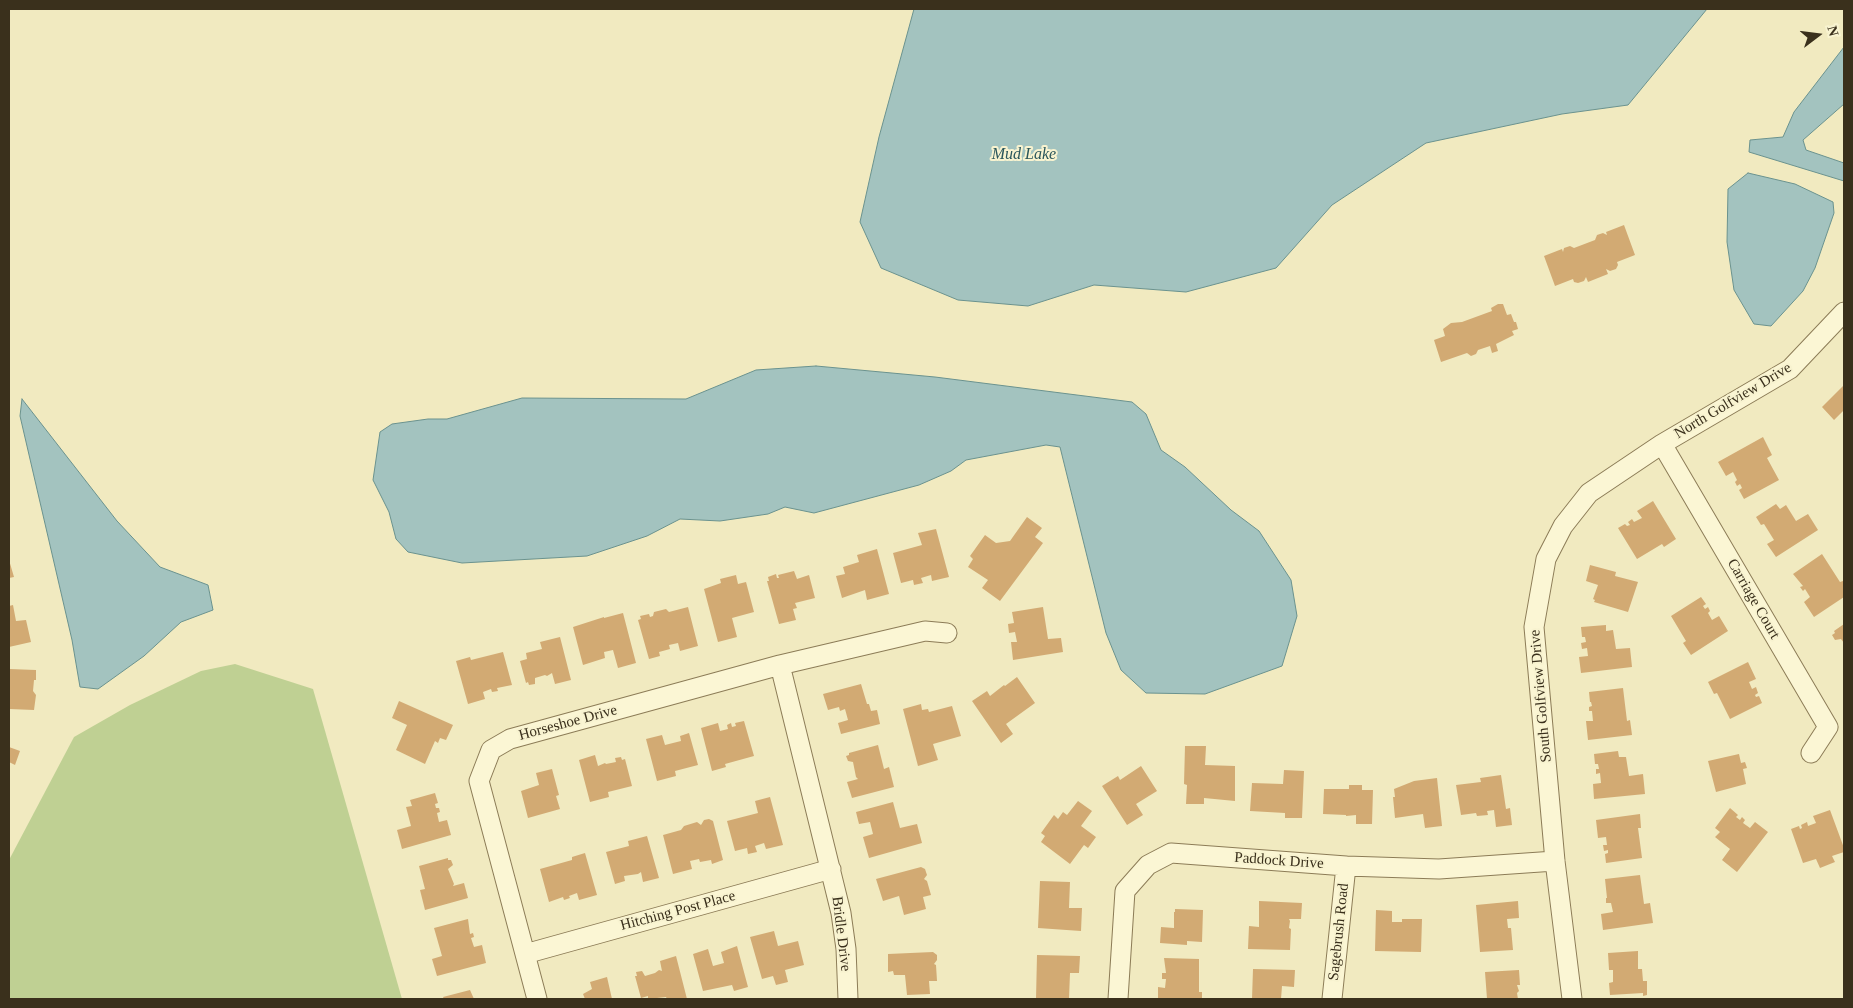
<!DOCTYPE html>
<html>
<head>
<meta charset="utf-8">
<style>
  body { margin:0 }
  #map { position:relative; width:1853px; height:1008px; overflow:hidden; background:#f1eac0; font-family:"Times New Roman",serif }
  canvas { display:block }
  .frame { position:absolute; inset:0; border:10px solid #3a301c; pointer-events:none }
  .north { position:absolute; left:1793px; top:10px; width:50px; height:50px; -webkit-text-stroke:4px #f8f3d0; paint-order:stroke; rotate:75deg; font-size:14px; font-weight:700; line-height:20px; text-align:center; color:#3a301c }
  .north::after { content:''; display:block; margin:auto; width:18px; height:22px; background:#3a301c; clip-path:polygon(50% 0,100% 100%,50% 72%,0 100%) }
</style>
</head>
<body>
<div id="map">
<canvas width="1853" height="1008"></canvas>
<div class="frame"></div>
<div class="north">N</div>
</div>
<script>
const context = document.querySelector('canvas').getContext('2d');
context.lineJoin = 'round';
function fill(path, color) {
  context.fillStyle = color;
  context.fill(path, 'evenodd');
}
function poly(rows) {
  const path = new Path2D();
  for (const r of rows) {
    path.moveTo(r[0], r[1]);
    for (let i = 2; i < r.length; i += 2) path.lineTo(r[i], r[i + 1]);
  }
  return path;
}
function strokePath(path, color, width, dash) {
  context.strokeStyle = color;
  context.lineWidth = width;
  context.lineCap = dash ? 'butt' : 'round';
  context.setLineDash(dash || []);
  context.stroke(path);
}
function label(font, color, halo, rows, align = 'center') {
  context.font = font + ' "Times New Roman",serif';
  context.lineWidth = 4;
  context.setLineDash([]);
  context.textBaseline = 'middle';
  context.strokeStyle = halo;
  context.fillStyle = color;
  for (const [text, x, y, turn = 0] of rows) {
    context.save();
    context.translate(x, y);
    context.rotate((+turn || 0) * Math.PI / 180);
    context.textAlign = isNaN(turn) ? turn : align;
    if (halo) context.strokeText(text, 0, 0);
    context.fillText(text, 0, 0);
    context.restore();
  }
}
const green = poly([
  [235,664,313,689,402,999,9,999,9,860,74,737,130,705,201,671]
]);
const water = poly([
  [914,9,1707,9,1628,105,1562,114,1426,143,1332,205,1276,268,1186,292,1094,285,1028,306,958,300,881,268,860,222,879,137,914,9],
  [1844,47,1844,104,1803,140,1806,150,1844,163,1844,181,1749,152,1750,140,1783,137,1794,112,1844,47],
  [1748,173,1795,184,1833,202,1834,213,1815,268,1803,291,1771,326,1754,324,1734,290,1727,242,1728,189,1748,173],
  [816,366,935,377,1132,402,1146,414,1161,450,1185,467,1231,510,1259,531,1291,580,1297,616,1282,666,1205,694,1146,693,1121,670,1106,633,1060,447,1046,445,966,460,951,471,919,485,814,513,785,507,768,514,720,521,680,519,647,536,587,556,462,563,408,552,396,539,389,512,373,480,380,432,392,424,428,419,447,419,522,398,686,399,756,370,816,366],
  [22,399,117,521,160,567,208,585,213,610,181,622,144,656,98,689,80,687,72,640,20,416,22,399]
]);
const building = poly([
  [1624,225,1635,255,1617,262,1618,265,1616,269,1610,271,1606,269,1608,274,1588,282,1586,277,1584,281,1578,283,1574,282,1573,279,1555,286,1544,256,1562,249,1563,252,1564,248,1570,246,1574,248,1595,240,1597,235,1603,233,1607,235,1606,232],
  [1498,304,1503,304,1507,315,1511,314,1514,322,1516,322,1518,329,1512,331,1514,335,1496,344,1498,351,1492,353,1490,346,1478,350,1476,354,1471,356,1467,353,1441,362,1434,340,1445,336,1443,329,1451,323,1462,322,1492,311,1491,308],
  [1844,385,1844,410,1834,420,1822,407],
  [1763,437,1772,455,1767,458,1779,480,1744,499,1739,490,1742,488,1740,484,1737,486,1735,482,1737,480,1733,472,1726,476,1718,462],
  [1653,501,1676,539,1664,547,1662,544,1637,559,1618,528,1625,524,1627,526,1630,525,1628,522,1632,519,1634,522,1642,518,1637,511],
  [1776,504,1780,509,1786,505,1796,521,1808,514,1818,530,1776,557,1767,544,1774,540,1764,524,1761,525,1756,517],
  [1027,517,1042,528,1035,537,1043,543,1000,601,982,588,988,580,968,567,973,559,970,556,985,535,996,543,1010,541],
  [936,529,949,577,932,581,931,575,921,578,923,583,914,585,913,580,901,583,893,553,922,545,918,533],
  [877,549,889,594,867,600,865,590,842,598,836,576,845,574,843,567,859,562,857,555],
  [1822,554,1840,582,1843,581,1844,582,1844,597,1814,617,1804,602,1810,597,1805,589,1803,591,1800,587,1803,586,1793,574],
  [9,560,14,577,9,578],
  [1590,565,1616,572,1615,576,1638,582,1628,612,1594,602,1595,600,1593,599,1598,585,1586,581],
  [794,571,797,579,809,575,815,598,795,603,797,608,793,609,796,620,779,624,767,581,769,581,768,577,776,574,777,578,779,578,778,575],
  [736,575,738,584,746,582,754,612,732,618,737,637,718,642,704,589,721,583,720,579],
  [1701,597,1706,604,1703,606,1705,609,1708,607,1710,611,1708,613,1712,620,1719,616,1728,631,1691,655,1683,643,1686,641,1671,616],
  [13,605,16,621,26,620,31,642,9,647,9,606],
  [688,607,698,646,680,651,678,643,669,645,670,649,659,652,660,656,649,659,638,620,641,619,640,616,649,614,650,617,653,616,654,612,666,609,669,612],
  [1043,607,1048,639,1061,638,1063,652,1013,660,1011,642,1017,642,1015,632,1009,633,1008,624,1014,623,1012,612],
  [623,613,636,663,618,668,613,650,604,652,605,658,583,665,573,627,604,617,604,618],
  [1844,624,1844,643,1841,639,1835,640,1832,635,1835,633,1834,631],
  [1606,625,1606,631,1613,630,1616,649,1630,648,1632,667,1581,673,1579,657,1588,656,1587,648,1582,649,1581,643,1586,642,1585,637,1582,637,1581,627],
  [560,637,571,680,555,684,552,673,547,676,545,675,535,678,535,684,529,685,528,682,526,683,520,661,527,659,526,653,542,649,540,642],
  [503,652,512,685,497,688,498,691,492,692,491,689,483,692,485,699,468,704,456,661,470,657,471,660],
  [1748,662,1756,679,1749,682,1752,689,1756,687,1758,693,1755,695,1756,697,1759,696,1762,703,1730,719,1717,693,1714,694,1708,682],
  [9,669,36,670,36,680,34,680,33,691,36,695,34,710,9,709],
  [1017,677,1035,703,1006,724,1013,734,1001,743,972,701,987,691,990,696,1004,685,1005,686],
  [861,684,867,704,869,704,871,711,877,710,880,724,841,734,838,723,848,720,845,709,840,711,839,707,828,710,823,694],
  [1623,688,1627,721,1630,720,1632,735,1588,740,1586,721,1593,721,1592,711,1589,711,1589,707,1592,706,1591,702,1590,702,1589,692],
  [399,701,453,725,446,740,440,738,438,743,435,741,425,764,396,750,407,725,392,718],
  [921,704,922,710,928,709,929,712,952,706,961,736,933,744,938,760,918,766,903,709],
  [744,721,754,756,725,764,726,767,712,771,701,728,718,723,720,731,728,729,727,725,731,723,732,727,736,726,735,723],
  [689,733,698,765,675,771,676,776,657,781,646,739,662,735,665,745,681,741,680,736],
  [878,745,884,769,889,767,894,787,852,798,847,782,858,779,856,777,853,762,848,761,846,756,849,755,849,753],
  [1185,746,1206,746,1205,765,1235,766,1235,801,1204,798,1204,804,1186,804,1187,785,1184,784],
  [9,747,20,751,15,765,9,762],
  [1618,751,1619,757,1626,757,1629,776,1643,774,1645,794,1594,799,1593,784,1601,783,1600,773,1596,774,1596,769,1599,769,1598,764,1595,764,1594,754],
  [1739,754,1741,763,1745,762,1747,768,1743,769,1746,784,1716,792,1708,761],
  [595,755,598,766,605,763,606,764,616,762,615,758,621,757,622,760,625,759,632,786,608,792,609,797,590,802,579,760],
  [1141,766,1157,791,1136,804,1143,815,1127,825,1102,786,1118,776,1120,780],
  [552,769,559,795,556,796,560,809,528,818,521,791,539,785,536,773],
  [1284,770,1304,771,1302,818,1285,818,1285,813,1250,811,1252,783,1283,784],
  [1501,775,1506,809,1510,808,1512,825,1496,827,1494,810,1487,811,1488,815,1477,816,1476,813,1461,815,1456,785,1481,782,1480,778],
  [1437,778,1442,826,1425,828,1423,814,1395,818,1393,797,1395,797,1394,789,1414,781],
  [1349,785,1362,785,1362,790,1373,790,1372,824,1356,824,1356,815,1346,816,1346,815,1323,814,1324,789,1349,789],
  [435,793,438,803,435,804,436,808,439,808,440,812,437,813,439,822,447,820,451,835,402,849,397,830,411,826,406,807,412,806,410,800],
  [770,797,783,845,766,849,764,843,755,846,757,852,748,854,747,848,735,851,727,821,758,813,755,801],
  [1078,801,1092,811,1081,826,1096,837,1088,848,1084,845,1070,864,1041,842,1045,836,1041,833,1054,815,1058,819,1063,812,1067,815],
  [893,802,900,828,917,824,922,843,869,858,863,837,873,834,870,822,859,824,856,812],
  [1730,808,1738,815,1736,817,1740,820,1742,817,1745,820,1743,823,1750,828,1755,822,1768,832,1737,872,1722,860,1730,849,1715,837,1720,832,1715,828],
  [1830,810,1844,848,1844,852,1832,856,1835,862,1820,868,1816,859,1803,863,1791,829,1799,826,1800,829,1802,828,1801,825,1807,822,1808,826,1816,823,1813,816],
  [1640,814,1641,828,1638,828,1642,858,1606,863,1605,854,1608,853,1608,850,1604,851,1603,845,1607,845,1606,837,1598,838,1596,820],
  [709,819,713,821,723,860,712,864,711,860,700,862,699,859,690,861,692,869,673,874,663,835,681,830,684,826,697,822,701,825,704,820],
  [647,836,659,878,643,882,641,872,638,874,624,876,625,881,615,884,606,852,629,846,628,841],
  [585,853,597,895,579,900,577,893,569,896,570,898,564,900,563,897,549,902,540,869,572,860,572,857],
  [448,858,448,860,451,860,453,865,448,869,454,884,453,886,464,883,468,898,425,910,420,890,425,889,419,866],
  [921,867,925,869,927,875,924,879,927,881,931,895,923,897,926,909,904,915,899,896,883,901,876,879],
  [1640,875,1644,904,1650,903,1653,923,1603,930,1601,914,1613,912,1611,903,1606,903,1606,898,1607,898,1605,879],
  [1040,881,1070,882,1069,908,1082,908,1081,931,1038,928],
  [1259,901,1302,903,1301,919,1289,919,1290,921,1289,928,1291,929,1290,950,1248,949,1249,926,1259,927],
  [1518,901,1519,918,1507,919,1508,928,1511,928,1513,950,1480,952,1476,905],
  [1175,909,1203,910,1202,942,1187,941,1187,945,1160,943,1161,927,1174,928,1174,912,1175,912],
  [1376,910,1392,911,1392,922,1402,922,1402,919,1422,919,1421,952,1375,951],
  [468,919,470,934,473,933,474,937,471,938,474,947,482,945,486,963,437,976,432,959,442,956,434,928],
  [774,931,778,946,798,941,804,965,785,970,788,982,776,985,773,976,762,979,750,937],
  [737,946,748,987,734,991,732,985,703,991,693,954,708,949,713,966,724,963,721,952],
  [1638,951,1638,969,1642,969,1643,981,1647,981,1647,995,1643,996,1643,993,1610,995,1609,983,1613,982,1613,970,1609,970,1608,953],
  [933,952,937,955,937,960,934,964,936,965,937,981,929,981,930,994,907,995,905,975,894,975,893,971,888,972,888,954],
  [1037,955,1080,956,1079,973,1070,973,1069,999,1036,999],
  [676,956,687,999,667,999,666,997,648,999,648,996,641,998,635,976,637,976,636,972,642,971,645,976,655,973,659,970,662,971,660,961],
  [1164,958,1199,959,1199,992,1202,992,1202,999,1158,999,1158,987,1165,988,1166,979,1162,979,1162,973,1166,973],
  [1253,969,1295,970,1294,987,1282,986,1281,999,1252,999],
  [1519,970,1520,985,1517,985,1519,991,1517,993,1518,999,1487,999,1485,972],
  [607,977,612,999,585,999,583,994,592,989,590,982],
  [470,990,474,999,444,999,443,997]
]);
const minor = poly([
  [1662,444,1828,727,1811,753],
  [780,665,841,913,846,949,848,999],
  [525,954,831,869],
  [537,999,479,781,491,750,510,739,780,665,925,631,947,633],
  [1118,999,1125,891,1148,865,1171,853,1346,866,1439,869,1555,861],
  [1332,999,1346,866],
  [1572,999,1555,861,1534,627,1546,559,1563,526,1589,493,1662,444,1790,369,1844,312]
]);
const streetNames = [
  ["North Golfview Drive",1733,401,-31],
  ["Carriage Court",1753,599,60],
  ["South Golfview Drive",1541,696,-95],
  ["Horseshoe Drive",568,723,-15],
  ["Paddock Drive",1279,861,4],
  ["Hitching Post Place",678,911,-15],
  ["Sagebrush Road",1339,932,-84],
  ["Bridle Drive",841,934,83]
];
const waterNames = [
  ["Mud Lake",1024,155]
];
fill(green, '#bfd093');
fill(water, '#a3c3bf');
strokePath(water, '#6a928e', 1);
fill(building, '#d2aa73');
strokePath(minor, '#8c7c57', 21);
strokePath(minor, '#fbf6d4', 19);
label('15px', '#3a301c', '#f8f3d0', streetNames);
label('italic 16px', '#2a565b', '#f8f3d0', waterNames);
</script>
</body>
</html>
